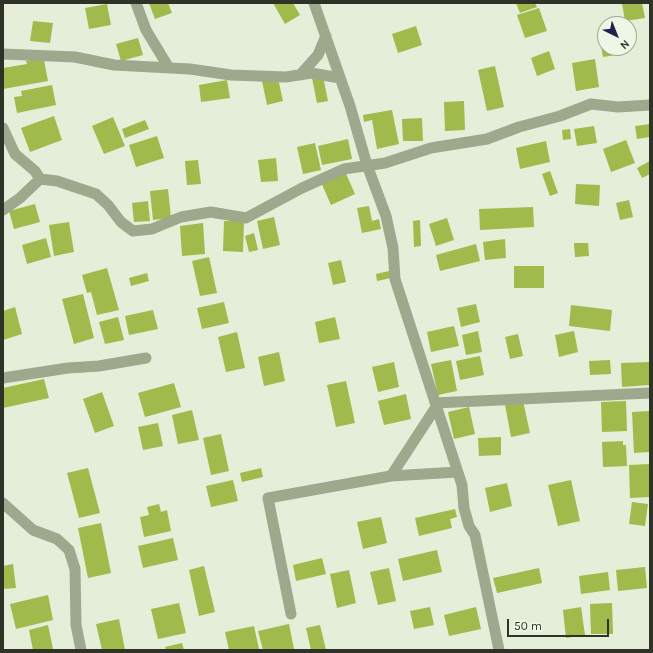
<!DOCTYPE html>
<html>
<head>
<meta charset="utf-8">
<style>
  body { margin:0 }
  #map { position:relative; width:653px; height:653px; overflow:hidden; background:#e4eed9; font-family:Karla,sans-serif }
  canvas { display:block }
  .frame { position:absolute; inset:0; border:4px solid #2f3227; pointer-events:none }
  .north { position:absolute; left:597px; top:16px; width:40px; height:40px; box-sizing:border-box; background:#edf7e5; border:1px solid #a1a899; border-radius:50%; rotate:137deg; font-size:11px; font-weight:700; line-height:16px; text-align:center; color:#2f3227 }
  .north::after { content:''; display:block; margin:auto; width:14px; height:18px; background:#232050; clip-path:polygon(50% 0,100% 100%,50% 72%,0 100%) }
  .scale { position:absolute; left:507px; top:619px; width:102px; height:18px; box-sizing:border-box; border:2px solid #2f3227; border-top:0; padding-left:5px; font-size:12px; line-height:14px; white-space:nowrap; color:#2f3227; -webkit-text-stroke:3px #edf7e5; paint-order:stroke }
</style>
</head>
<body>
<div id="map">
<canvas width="653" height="653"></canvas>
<div class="frame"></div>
<div class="north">N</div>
<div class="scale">50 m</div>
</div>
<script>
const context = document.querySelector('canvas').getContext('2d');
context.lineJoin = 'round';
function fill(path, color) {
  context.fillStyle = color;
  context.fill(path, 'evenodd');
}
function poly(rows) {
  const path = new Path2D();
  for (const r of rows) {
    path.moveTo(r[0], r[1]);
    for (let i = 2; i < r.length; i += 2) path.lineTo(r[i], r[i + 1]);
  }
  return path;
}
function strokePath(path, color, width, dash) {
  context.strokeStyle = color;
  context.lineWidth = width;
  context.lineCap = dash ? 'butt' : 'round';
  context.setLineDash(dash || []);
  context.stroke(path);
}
const building = poly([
  [149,3,168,3,172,13,155,19],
  [273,3,293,3,300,15,285,24],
  [516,3,535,3,537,7,520,13],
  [622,3,642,3,645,18,625,21],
  [107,4,111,25,89,29,85,8],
  [539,8,547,31,525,38,517,15],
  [33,21,53,23,50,43,30,41],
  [416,26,422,45,398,53,392,34],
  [605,33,605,48,621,48,622,54,603,57,599,34],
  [138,38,143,55,121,61,116,44],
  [549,51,555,69,537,76,531,58],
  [38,59,38,61,44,60,48,81,3,89,3,68,27,64,26,61],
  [595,59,599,87,576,91,572,63],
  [495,66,504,107,487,111,478,70],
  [323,76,328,101,317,103,312,78],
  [278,78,283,101,267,105,262,81],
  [227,80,230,98,201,102,199,85],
  [52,85,56,105,17,113,14,97,22,96,21,91],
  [464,101,465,130,445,131,444,102],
  [392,110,399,144,377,149,372,120,364,122,363,115],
  [54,116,62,140,30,152,21,128],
  [113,117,125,146,104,154,92,126],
  [422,118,423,141,403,141,402,119],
  [145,120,149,129,125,138,122,129],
  [650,124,650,137,637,139,635,126],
  [594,126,597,143,577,146,574,129],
  [570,129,571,139,563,140,562,130],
  [157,136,164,158,136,167,129,145],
  [348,139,352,159,322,165,318,146],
  [626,140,635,163,611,172,603,149],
  [546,141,550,162,520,169,516,148],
  [315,143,321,170,303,174,297,147],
  [276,158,278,181,261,182,258,160],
  [198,160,201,184,187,185,185,161],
  [650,161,650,174,642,178,637,168],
  [344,169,355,194,331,205,320,180],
  [550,171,558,193,550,196,542,174],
  [576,184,600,185,599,206,575,204],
  [168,189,171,218,153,220,150,191],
  [629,200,633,217,620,220,616,203],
  [148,201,150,221,134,222,132,203],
  [35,204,40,222,14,229,9,211],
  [369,206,372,221,379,219,381,229,362,233,357,208],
  [533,207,534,227,480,230,479,209],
  [274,217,280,245,263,249,257,221],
  [447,218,454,240,436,246,429,224],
  [420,220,421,246,414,247,413,221],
  [224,221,244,221,243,252,223,251],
  [69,222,74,252,54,256,49,225],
  [203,223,205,254,182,256,180,226],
  [254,233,258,250,249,252,245,236],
  [46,238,51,257,27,264,22,245],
  [505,239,506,258,485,260,483,242],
  [574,243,588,243,589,256,575,257],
  [476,244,480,261,440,271,436,255],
  [209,257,217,293,200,296,192,261],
  [341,260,346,282,333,285,328,263],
  [514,266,544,266,544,288,514,288],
  [107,268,119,310,97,315,91,292,87,293,82,275],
  [389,271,391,278,377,281,376,274],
  [147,273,149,281,131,286,129,278],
  [83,294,94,338,74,344,62,299],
  [224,302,229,323,202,329,197,308],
  [476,304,480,322,461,327,457,308],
  [571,305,612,310,610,331,569,326],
  [15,307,22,334,3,340,3,311],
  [153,310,158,329,129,335,125,316],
  [118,317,124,340,105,344,99,322],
  [335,317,340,339,319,343,315,322],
  [454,326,459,346,431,352,427,332],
  [478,331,482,352,466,355,462,335],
  [574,331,578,352,559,357,555,335],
  [237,332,245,368,226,372,218,337],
  [518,334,523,356,510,359,505,337],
  [279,352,285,381,264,386,258,357],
  [480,356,484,375,460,380,456,361],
  [451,360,457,391,438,395,431,364],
  [610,360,611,374,590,375,589,361],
  [394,362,399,387,378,392,372,367],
  [649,362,649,385,622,387,621,363],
  [44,379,49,398,3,408,3,388],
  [346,381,355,423,336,427,327,385],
  [174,383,181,407,145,417,138,393],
  [102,392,114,426,95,433,83,399],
  [406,394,411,419,384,425,378,401],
  [523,401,530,433,511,437,505,405],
  [626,401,627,431,602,432,601,402],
  [469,407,475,434,454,439,448,412],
  [192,410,199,440,178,444,172,415],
  [650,411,650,452,634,453,632,412],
  [158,423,163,446,143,450,138,427],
  [221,434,229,471,211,475,203,438],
  [501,437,501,455,479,456,478,438],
  [623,441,623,445,626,445,627,466,603,467,602,442],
  [650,464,650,497,630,498,629,465],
  [88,468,100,513,79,518,67,473],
  [261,468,263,477,242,482,240,473],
  [233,480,238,501,211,507,206,486],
  [571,480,580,521,558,526,548,485],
  [507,483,512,506,490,512,485,488],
  [632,502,648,504,645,526,629,524],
  [159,504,161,512,167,510,171,531,144,537,140,517,149,515,147,507],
  [455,509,457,517,450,519,452,528,419,536,415,518],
  [381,517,387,543,363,549,357,522],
  [101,523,111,573,88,578,78,528],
  [173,538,178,560,143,568,138,546],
  [437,550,442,572,403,581,398,559],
  [322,558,326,574,296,581,293,565],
  [13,564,16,588,3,589,3,566],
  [204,566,215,612,199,616,189,570],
  [645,567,647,588,618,591,616,570],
  [389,568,396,601,378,605,370,572],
  [539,568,542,583,497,593,493,578],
  [349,570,356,603,337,608,330,574],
  [608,572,610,590,581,594,579,576],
  [48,595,53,620,16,629,10,604],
  [179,603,186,633,158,639,151,609],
  [612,603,613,634,591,634,590,604],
  [430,607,434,625,414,629,410,611],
  [476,607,481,629,449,636,444,615],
  [581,607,585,635,566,638,563,610],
  [119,619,125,650,102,650,96,624],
  [289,624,294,649,263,650,258,631],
  [48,625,53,649,33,650,29,630],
  [320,625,326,650,311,650,306,628],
  [254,626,259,649,229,650,225,632],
  [182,643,184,650,166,650,165,647]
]);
const minor = poly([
  [136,3,146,30,169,68],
  [314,3,350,106,367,165,386,216,393,248,395,279,462,485,464,508,469,526,475,535,499,650],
  [3,54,75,57,114,65,190,69,231,75,286,77,311,73,340,78],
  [300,75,318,55,326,36],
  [3,128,15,154,35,171,40,179,20,198,3,210],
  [40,179,57,181,96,194,108,205,121,222,133,231,152,229,181,217,211,212,246,218,302,188,344,169,385,163,431,148,487,139,519,127,560,116,591,104,618,107,650,105],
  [3,378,68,368,99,366,146,358],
  [435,403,650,393],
  [391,476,436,407],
  [3,503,33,530,57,539,69,550,75,569,76,625,81,650],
  [291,614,268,498,391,476,457,472]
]);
fill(building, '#a0ba4c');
strokePath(minor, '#9da88d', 11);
</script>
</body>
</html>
